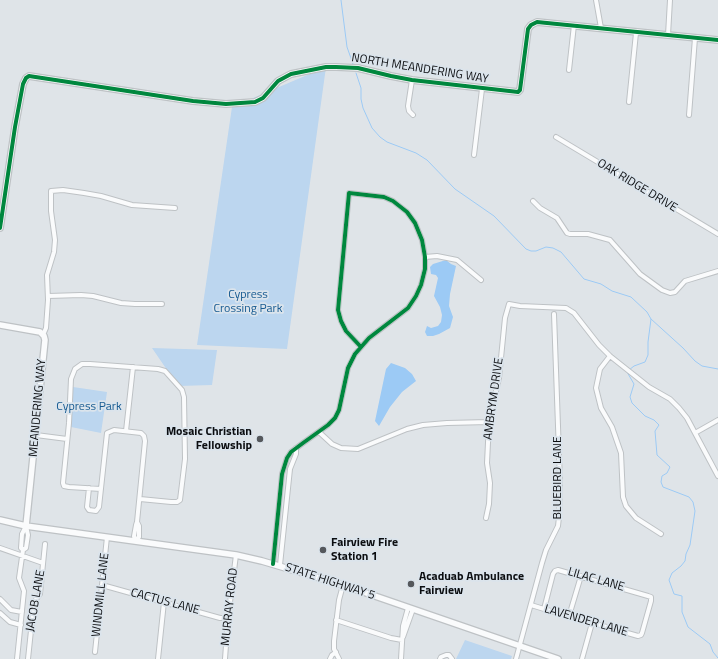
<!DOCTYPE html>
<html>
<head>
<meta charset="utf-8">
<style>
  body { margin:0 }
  canvas { display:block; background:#dfe4e8 }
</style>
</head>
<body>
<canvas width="718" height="659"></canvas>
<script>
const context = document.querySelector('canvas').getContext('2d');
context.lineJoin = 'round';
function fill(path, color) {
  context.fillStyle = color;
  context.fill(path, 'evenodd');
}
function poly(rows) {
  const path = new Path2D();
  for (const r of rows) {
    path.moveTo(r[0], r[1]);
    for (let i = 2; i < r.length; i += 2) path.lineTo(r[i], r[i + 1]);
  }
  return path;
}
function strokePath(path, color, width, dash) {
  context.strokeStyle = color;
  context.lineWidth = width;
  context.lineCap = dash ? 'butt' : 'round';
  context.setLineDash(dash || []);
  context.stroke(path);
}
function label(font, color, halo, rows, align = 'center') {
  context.font = font + ' "Titillium Web",sans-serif';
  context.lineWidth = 3.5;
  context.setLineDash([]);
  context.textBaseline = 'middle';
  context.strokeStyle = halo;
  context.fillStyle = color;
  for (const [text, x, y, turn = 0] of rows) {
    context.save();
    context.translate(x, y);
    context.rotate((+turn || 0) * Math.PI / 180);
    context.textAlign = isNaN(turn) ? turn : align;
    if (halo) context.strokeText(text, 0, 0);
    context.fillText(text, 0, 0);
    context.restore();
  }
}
const green = poly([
  [326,67,287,349,197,345,232,107],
  [152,348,217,350,212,385,178,386],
  [73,387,107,392,101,433,71,427],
  [465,640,512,656,511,659,456,659]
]);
const water = poly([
  [446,260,451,264,456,266,450,294,449,306,453,317,450,328,439,334,433,336,427,336,425,332,427,326,431,328,438,326,441,322,442,315,440,307,434,296,438,278,436,275,431,274,430,267,433,264],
  [391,363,405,368,412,374,416,381,402,392,390,407,379,426,375,421,386,369]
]);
const stream = poly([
  [341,0,347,47,353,64],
  [356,73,361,88,361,99,363,108,372,128,380,137,387,142,416,153,427,160,455,189,494,216,526,249,531,251,536,251,546,247,553,248,561,252,584,279,601,284,612,291,631,297,647,312,651,319,648,342,648,355,645,362,634,366,629,370],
  [651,319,683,348,695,361,702,366,718,369],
  [627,372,634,384,630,397,632,403,645,416,654,420,659,425,655,431,657,455,670,467,667,473,662,476,661,482,663,487,689,497,693,502,695,511,690,545,686,554,685,561,681,566,672,573,669,580,674,594,682,596,682,612,688,627,710,644,713,652,718,658]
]);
const street = poly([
  [596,0,601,28],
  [668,35,670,0],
  [569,70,574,25],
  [412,80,408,106,409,111,413,115],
  [629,102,636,33],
  [689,115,695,38],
  [556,137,718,234],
  [474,155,482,89],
  [533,201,540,208,557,218,567,233,570,234,588,234,610,240,640,274,662,290,670,293,675,292,685,281,718,271],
  [425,257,437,256,457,260,481,280],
  [48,296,81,295,93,296,121,303,135,304,162,304],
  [43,335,46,328,48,300,47,275,54,252,55,240,51,211,51,191,63,190,84,193,101,196,132,205,175,208],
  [610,356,600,369,596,388,601,408,612,427,621,453,623,497,626,506,636,518,661,534],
  [126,431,133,367],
  [319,432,332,444,341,448,358,449,407,429,423,425,447,423,489,422],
  [695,433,718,420],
  [36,435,67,439],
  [89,488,87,507,89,510,96,511,99,507,107,433,114,430,141,433,144,436,145,441,137,522,136,525,134,536,135,541],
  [101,489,69,487,64,486,63,483,69,423,71,379,75,369,82,364,90,364,158,369,165,371,182,390,184,397,185,459,180,500,177,502,171,502,140,499],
  [486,518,489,504,490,483,487,463,489,422,499,378,505,318,509,304,520,306,566,308,574,313,599,345,610,356,649,387,670,399,679,408,687,418,718,476],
  [135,541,139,537,139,526,137,522],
  [0,548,43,563],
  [23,550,21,548,22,534,26,526],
  [273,564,282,474,287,458,291,452,303,443,328,425,335,418,339,410,348,368,355,354,369,338,408,308,416,296,421,285,425,269,425,257,422,240,415,223,407,212,393,201,384,197,349,193,338,310,341,321,346,331,361,347],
  [280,565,290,469,296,454,296,448],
  [102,585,220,618,228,618],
  [0,599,11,610,22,612],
  [531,605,544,609,638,636,641,635,642,633,651,601,651,597,648,596,558,570,555,571,553,574,544,609],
  [0,613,10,622,21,625],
  [569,616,581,576],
  [336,620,391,638,402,640],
  [403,637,413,609],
  [95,652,107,537],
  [17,659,24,591,19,578,23,550,26,548,28,535,26,526],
  [28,659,34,602,40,594,45,544],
  [158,659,164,602],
  [225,659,228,618,236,555],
  [330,659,332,655,336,652],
  [339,659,334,649,334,641,339,600,343,585],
  [401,659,403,626,408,608],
  [440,659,441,657,446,655,449,655,452,659],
  [516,659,542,563,546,550,558,526,559,517,560,482,554,314],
  [582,659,592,623]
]);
const secondary = poly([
  [0,228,15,127,23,84,26,78,29,76,193,101,226,104,255,102,263,98,278,81,291,74,326,67,336,67,358,68,391,76,412,80,518,92,520,90,528,29,531,25,537,22,718,40],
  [0,325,40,332,44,336,45,340,26,526],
  [0,520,26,526,236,555,262,561,343,585,558,659]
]);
const cycleway = poly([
  [0,228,15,127,23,84,26,78,29,76,193,101,226,104,255,102,263,98,278,81,291,74,326,67,336,67,358,68,391,76,412,80,518,92,520,90,528,29,531,25,537,22,718,40],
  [273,564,282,474,287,458,291,452,303,443,328,425,335,418,339,410,348,368,355,354,369,338,408,308,416,296,421,285,425,269,425,257,422,240,415,223,407,212,393,201,384,197,349,193,338,310,341,321,346,331,361,347]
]);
const markers = [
  [260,439,4,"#55585c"],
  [323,550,4,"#55585c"],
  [411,584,4,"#55585c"]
];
const streetNames = [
  ["NORTH MEANDERING WAY",420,69,9],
  ["OAK RIDGE DRIVE",637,186,31],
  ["AMBRYM DRIVE",494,399,-82],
  ["MEANDERING WAY",38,408,-85],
  ["BLUEBIRD LANE",558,478,-90],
  ["LILAC LANE",596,580,16],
  ["STATE HIGHWAY 5",330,582,18],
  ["WINDMILL LANE",101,595,-84],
  ["JACOB LANE",36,601,-80],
  ["CACTUS LANE",165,602,15],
  ["MURRAY ROAD",230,607,-84],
  ["LAVENDER LANE",586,621,16]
];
const parkNames = [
  ["Cypress",248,295],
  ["Crossing Park",248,309],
  ["Cypress Park",89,407]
];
const poiNames = [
  ["Mosaic Christian",252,432,"right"],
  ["Fellowship",252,446,"right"],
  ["Fairview Fire",331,543],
  ["Station 1",331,557],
  ["Acaduab Ambulance",419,577],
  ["Fairview",419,591]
];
fill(green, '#bcd6ef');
fill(water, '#9ccaf5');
strokePath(stream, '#9ccaf5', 1);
strokePath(street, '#bec2c5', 6);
strokePath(secondary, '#bec2c5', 8);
strokePath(street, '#fafbfc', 4);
strokePath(secondary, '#fafbfc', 5.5);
strokePath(cycleway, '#00873e', 4);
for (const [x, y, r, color] of markers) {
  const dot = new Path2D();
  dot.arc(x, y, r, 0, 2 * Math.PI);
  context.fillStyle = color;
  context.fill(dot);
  strokePath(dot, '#dbe4ec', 1.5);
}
label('12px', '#0b0d10', '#dbe4ec', streetNames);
label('12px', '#165a91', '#dbe4ec', parkNames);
label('bold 12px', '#0b0d10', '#dbe4ec', poiNames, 'left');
</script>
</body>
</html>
